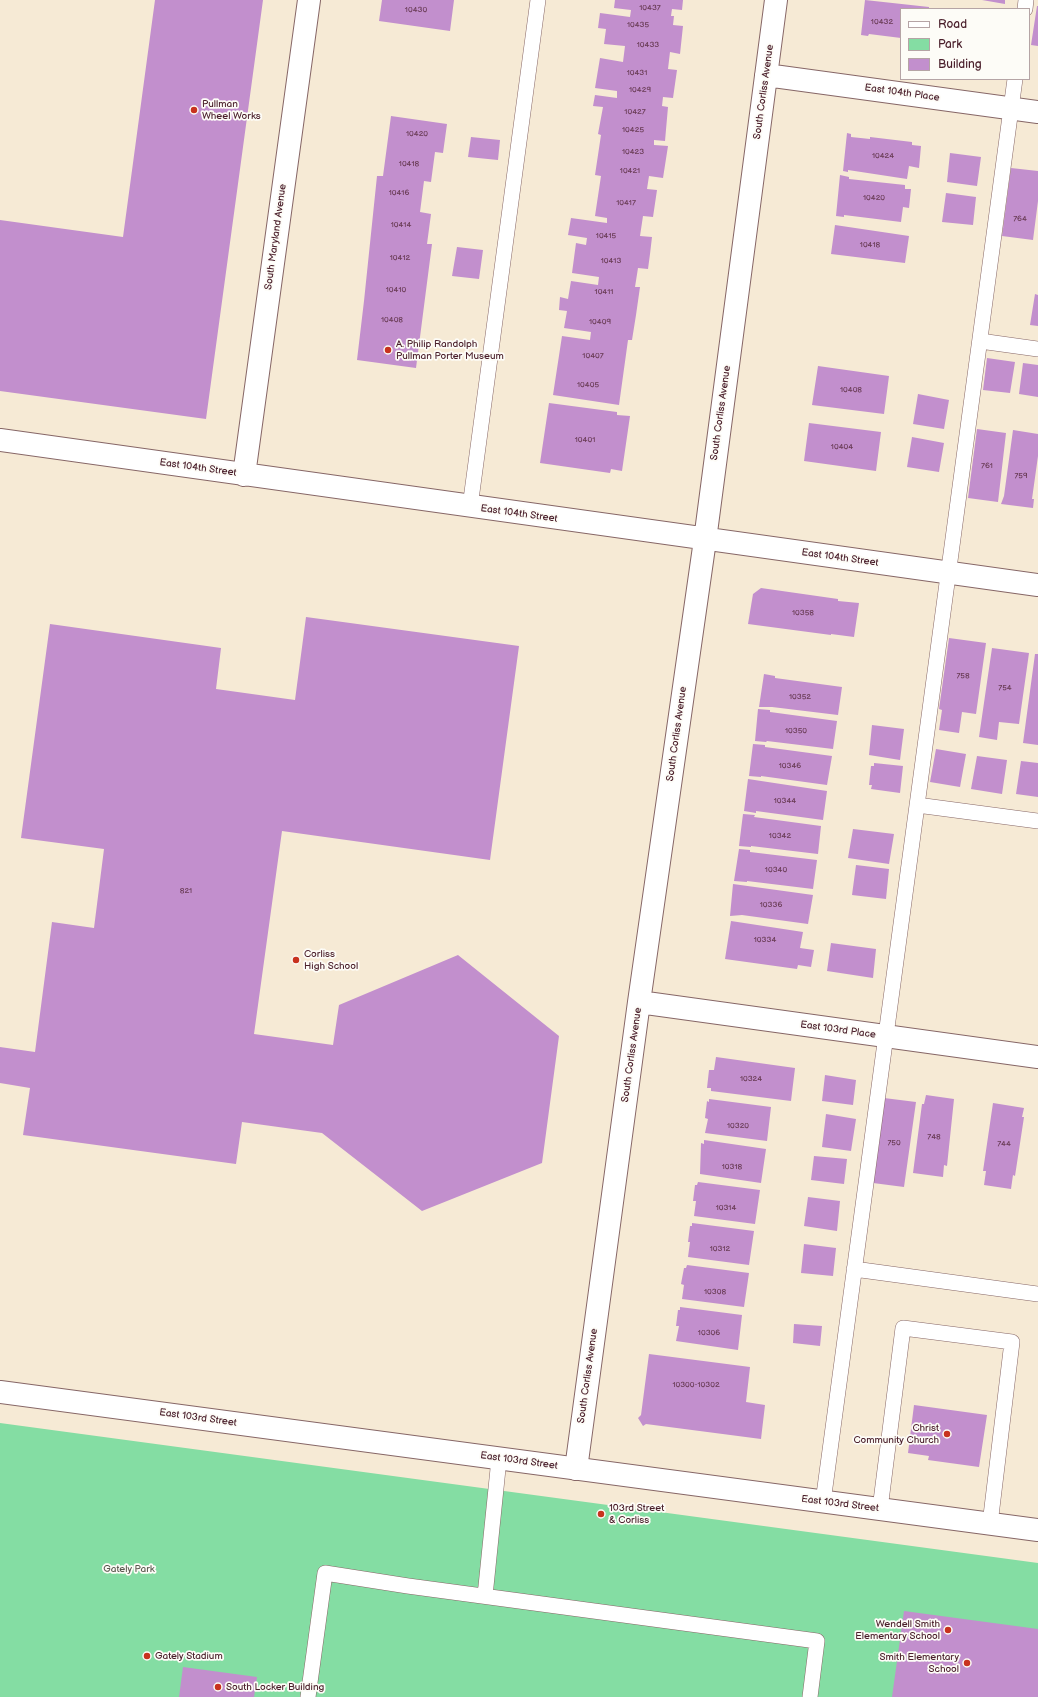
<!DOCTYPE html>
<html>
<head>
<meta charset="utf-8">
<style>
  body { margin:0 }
  #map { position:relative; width:1038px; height:1697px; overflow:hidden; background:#f6ead5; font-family:"Balsamiq Sans",sans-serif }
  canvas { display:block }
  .legend { position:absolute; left:900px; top:8px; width:130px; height:72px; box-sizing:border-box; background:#fdfcf7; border:1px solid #b5a4a5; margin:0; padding:5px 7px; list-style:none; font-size:12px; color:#4a1f2b }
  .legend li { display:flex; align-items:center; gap:8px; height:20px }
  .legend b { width:20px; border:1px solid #b5a4a5 }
</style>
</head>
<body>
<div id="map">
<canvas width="1038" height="1697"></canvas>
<ul class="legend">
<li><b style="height:5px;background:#fff"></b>Road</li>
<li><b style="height:11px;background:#84dda3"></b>Park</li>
<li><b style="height:11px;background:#c28fcd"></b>Building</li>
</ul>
</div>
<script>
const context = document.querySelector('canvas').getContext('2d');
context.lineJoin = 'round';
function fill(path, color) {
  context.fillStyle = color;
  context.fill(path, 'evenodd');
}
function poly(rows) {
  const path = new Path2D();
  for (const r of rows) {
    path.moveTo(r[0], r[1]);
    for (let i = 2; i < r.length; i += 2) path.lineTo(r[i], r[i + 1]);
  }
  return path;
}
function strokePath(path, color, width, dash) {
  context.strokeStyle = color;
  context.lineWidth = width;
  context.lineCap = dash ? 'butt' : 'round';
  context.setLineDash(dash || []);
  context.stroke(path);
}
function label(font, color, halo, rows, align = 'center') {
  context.font = font + ' "Balsamiq Sans",sans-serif';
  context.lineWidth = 3.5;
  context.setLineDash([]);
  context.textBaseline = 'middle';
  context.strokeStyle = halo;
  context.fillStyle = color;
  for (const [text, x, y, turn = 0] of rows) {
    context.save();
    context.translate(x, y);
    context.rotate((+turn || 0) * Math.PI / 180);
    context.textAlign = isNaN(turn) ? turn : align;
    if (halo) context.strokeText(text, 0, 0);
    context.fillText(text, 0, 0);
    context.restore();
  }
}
const green = poly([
  [0,1423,1038,1563,1038,1697,0,1697]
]);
const building = poly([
  [155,0,263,0,206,419,0,391,0,220,123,237],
  [382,0,454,0,450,31,379,21],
  [615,0,683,0,682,10,672,9,671,16,674,16,673,25,683,26,680,54,670,52,668,69,677,70,673,98,663,97,662,106,668,107,665,141,654,140,654,145,668,146,663,178,649,176,647,189,657,190,653,217,643,216,640,236,652,237,650,254,648,269,638,268,635,287,640,287,636,315,632,340,628,340,619,405,553,395,562,336,590,340,591,332,564,328,567,311,559,310,560,297,568,299,571,281,598,285,599,277,572,273,576,243,586,245,587,238,568,235,571,218,607,223,607,218,595,216,601,176,595,175,601,135,598,134,603,107,593,106,595,95,617,98,617,91,595,88,600,58,623,62,625,46,604,44,606,29,598,28,600,13,630,17,631,10,614,8],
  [865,0,929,7,929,9,901,9,901,38,869,34,868,36,861,35],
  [982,0,1005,0,1005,4],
  [1037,6,1038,6,1038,46,1031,45],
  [391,116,447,124,443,153,435,152,431,182,424,181,420,212,431,214,427,244,432,244,416,368,357,360,364,301,377,176,383,176],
  [847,133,851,134,851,137,870,139,870,137,912,142,912,145,921,146,919,168,909,166,907,179,848,170,848,172,843,171],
  [471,137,500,140,498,160,468,157],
  [950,153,981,157,977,186,947,182],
  [1011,168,1038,171,1038,201,1033,240,1002,236],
  [840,175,849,177,849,179,905,185,905,189,911,189,909,208,903,207,901,222,844,215,844,217,836,216],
  [946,193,976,197,973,225,942,222],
  [835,225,909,236,905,263,831,254],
  [457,247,483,250,479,279,452,276],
  [1035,294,1038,295,1038,326,1030,325],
  [987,358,1015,362,1010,393,983,390],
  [1023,363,1038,365,1038,397,1019,394],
  [818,366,889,376,884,414,812,405],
  [918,394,949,400,944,429,913,424],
  [549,403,617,412,617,415,630,416,622,471,611,469,610,473,540,463],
  [809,423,881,432,876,471,804,461],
  [977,429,1006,433,998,502,968,498],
  [1013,430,1038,434,1038,456,1032,499,1034,499,1033,508,1001,504,1004,496],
  [912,437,944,443,939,472,907,467],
  [761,588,838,599,838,601,859,603,854,637,831,634,831,635,748,624,753,594],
  [306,617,519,646,490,860,282,831,254,1034,333,1045,339,1005,458,955,559,1036,542,1163,422,1211,322,1133,242,1122,236,1164,23,1135,30,1088,0,1083,0,1047,35,1052,52,922,94,928,104,849,21,838,50,624,221,648,216,689,295,700],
  [949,638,986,643,976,714,962,712,959,733,939,730,942,710,939,709],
  [992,648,1029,653,1019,724,999,722,997,740,979,737],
  [1035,654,1038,654,1038,745,1023,743],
  [764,674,775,676,775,678,842,687,838,715,772,707,759,707],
  [758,709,770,710,770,712,837,721,833,749,767,741,766,742,755,741],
  [872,725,904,729,900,760,869,755],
  [753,744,765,745,765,747,832,756,827,785,761,776,761,777,749,776],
  [936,749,966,754,960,787,930,782],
  [977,756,1007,760,1002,794,971,789],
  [1021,761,1038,763,1038,797,1016,794],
  [874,763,903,766,900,793,871,789,872,785,869,785,871,766,874,766],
  [748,779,827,791,823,820,756,811,756,813,744,811],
  [743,814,755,815,754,817,821,826,818,854,751,846,751,847,739,846],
  [853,829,894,834,889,864,848,858],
  [739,849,750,850,750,852,817,860,813,889,747,881,747,882,734,881],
  [856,865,889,869,886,899,852,895],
  [733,884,813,895,808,924,742,915,730,916],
  [731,921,803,932,800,948,814,950,811,967,798,965,797,969,725,959],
  [831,943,876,949,873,978,827,971],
  [716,1057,795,1068,791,1101,711,1091,711,1088,707,1088,709,1070,714,1070],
  [825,1075,856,1080,853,1105,822,1101],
  [926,1095,954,1099,947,1166,944,1165,943,1177,913,1173,922,1104,924,1104],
  [884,1098,916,1102,904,1187,873,1183],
  [709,1099,771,1107,767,1141,705,1133,708,1119,705,1118,707,1101,709,1102],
  [993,1103,1024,1108,1022,1117,1024,1117,1015,1176,1013,1175,1011,1189,984,1185,986,1171,983,1171],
  [826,1114,856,1119,851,1151,822,1147],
  [704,1140,766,1149,761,1183,700,1174,701,1143,704,1144],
  [814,1156,847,1159,844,1184,811,1180],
  [698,1182,760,1190,755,1224,694,1216,696,1201,693,1201,695,1185,697,1185],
  [808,1197,840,1201,837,1231,804,1226],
  [692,1223,754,1231,749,1265,688,1257,690,1242,688,1242,690,1226,692,1226],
  [804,1244,836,1248,833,1276,801,1273],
  [687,1265,749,1273,744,1307,682,1299,684,1285,681,1284,684,1268,686,1268],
  [680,1307,742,1315,738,1350,676,1341,679,1326,676,1326,678,1310,680,1310],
  [794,1324,822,1326,820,1346,793,1343],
  [649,1354,750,1367,746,1402,765,1405,761,1439,646,1424,643,1426,638,1418,641,1415],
  [914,1405,987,1415,979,1467,928,1460,929,1456,908,1453],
  [904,1611,1038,1629,1038,1697,892,1697],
  [183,1667,257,1677,254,1697,179,1697]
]);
const lane = poly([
  [1025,9,1026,0],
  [980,341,1038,349],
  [470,507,538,0],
  [917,805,1038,821],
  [854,1269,1038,1294],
  [823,1502,1015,79],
  [880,1509,903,1328,1012,1342,990,1524],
  [485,1596,499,1459],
  [308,1697,325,1573,408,1586,817,1641,810,1697]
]);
const street = poly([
  [766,75,1038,112],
  [0,440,1038,585],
  [244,475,309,0],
  [639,1002,1038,1057],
  [576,1469,639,1002,705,540,776,0]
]);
const secondary = poly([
  [0,1392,1038,1530]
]);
const markers = [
  [194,110,4,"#c8321e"],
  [388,350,4,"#c8321e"],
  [296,960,4,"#c8321e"],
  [947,1434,4,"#c8321e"],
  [601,1514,4,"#c8321e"],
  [948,1630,4,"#c8321e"],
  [147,1656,4,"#c8321e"],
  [967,1663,4,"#c8321e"],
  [218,1687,4,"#c8321e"]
];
const numberNames = [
  ["10437",650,8],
  ["10430",416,10],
  ["10432",882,22],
  ["10435",638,25],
  ["10433",648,45],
  ["10431",637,73],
  ["10429",640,90],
  ["10427",635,112],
  ["10425",633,130],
  ["10420",417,134],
  ["10423",633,152],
  ["10424",883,156],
  ["10418",409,164],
  ["10421",630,171],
  ["10416",399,193],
  ["10420",874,198],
  ["10417",626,203],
  ["764",1020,219],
  ["10414",401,225],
  ["10415",606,236],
  ["10418",870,245],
  ["10412",400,258],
  ["10413",611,261],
  ["10410",396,290],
  ["10411",604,292],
  ["10408",392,320],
  ["10409",600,322],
  ["10407",593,356],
  ["10405",588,385],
  ["10408",851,390],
  ["10401",585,440],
  ["10404",842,447],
  ["761",987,466],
  ["759",1021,476],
  ["10358",803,613],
  ["758",963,676],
  ["754",1005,688],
  ["10352",800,697],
  ["10350",796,731],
  ["10346",790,766],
  ["10344",785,801],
  ["10342",780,836],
  ["10340",776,870],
  ["821",186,891],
  ["10336",771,905],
  ["10334",765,940],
  ["10324",751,1079],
  ["10320",738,1126],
  ["748",934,1137],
  ["750",894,1143],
  ["744",1004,1144],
  ["10318",732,1167],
  ["10314",726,1208],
  ["10312",720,1249],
  ["10308",715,1292],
  ["10306",709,1333],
  ["10300-10302",696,1385]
];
const streetNames = [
  ["South Corliss Avenue",764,92,-82],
  ["East 104th Place",902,93,8],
  ["South Maryland Avenue",276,237,-82],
  ["South Corliss Avenue",721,413,-82],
  ["East 104th Street",198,468,8],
  ["East 104th Street",519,514,8],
  ["East 104th Street",840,558,8],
  ["South Corliss Avenue",677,734,-82],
  ["East 103rd Place",838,1030,8],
  ["South Corliss Avenue",632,1055,-82],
  ["South Corliss Avenue",588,1376,-82],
  ["East 103rd Street",198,1418,8],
  ["East 103rd Street",519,1461,8],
  ["East 103rd Street",840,1504,7]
];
const poiNames = [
  ["Pullman",202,104],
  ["Wheel Works",202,116],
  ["A. Philip Randolph",396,344],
  ["Pullman Porter Museum",396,356],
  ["Corliss",304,954],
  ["High School",304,966],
  ["Christ",939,1428,"right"],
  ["Community Church",939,1440,"right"],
  ["103rd Street",609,1508],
  ["& Corliss",609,1520],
  ["Wendell Smith",940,1624,"right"],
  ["Elementary School",940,1636,"right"],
  ["Gately Stadium",155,1656],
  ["Smith Elementary",959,1657,"right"],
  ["School",959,1669,"right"],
  ["South Locker Building",226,1687]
];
const parkNames = [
  ["Gately Park",129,1569]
];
fill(green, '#84dda3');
fill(building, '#c28fcd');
strokePath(lane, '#866666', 16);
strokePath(street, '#866666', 24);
strokePath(secondary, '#866666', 24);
strokePath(lane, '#fff', 15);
strokePath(street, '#fff', 22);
strokePath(secondary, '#fff', 22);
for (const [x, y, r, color] of markers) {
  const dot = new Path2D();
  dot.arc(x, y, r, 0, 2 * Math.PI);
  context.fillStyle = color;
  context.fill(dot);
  strokePath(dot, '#fdfcf7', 1.5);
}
label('8px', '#683b54', null, numberNames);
label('10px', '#4a1f2b', '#fdfcf7', streetNames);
label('10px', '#4a1f2b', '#fdfcf7', poiNames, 'left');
label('10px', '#5b584f', '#fdfcf7', parkNames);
</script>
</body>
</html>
